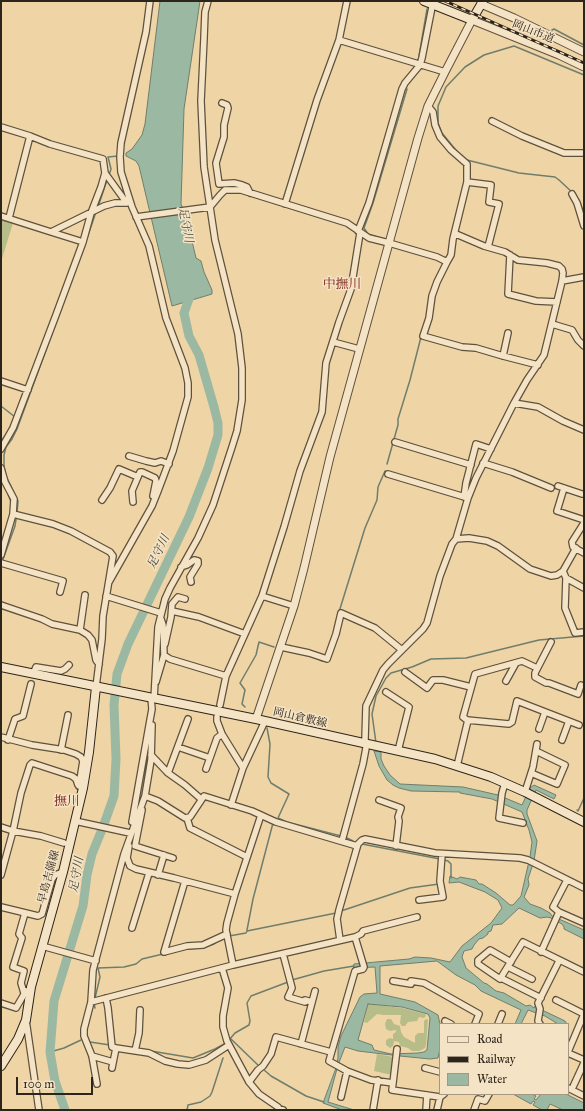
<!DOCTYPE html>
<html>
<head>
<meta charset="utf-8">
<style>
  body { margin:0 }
  #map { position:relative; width:585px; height:1111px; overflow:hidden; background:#efd4a6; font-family:"IM FELL Great Primer",serif }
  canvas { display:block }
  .frame { position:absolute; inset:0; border:2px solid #2d251b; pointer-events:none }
  .legend { position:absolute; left:439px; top:1023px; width:130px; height:72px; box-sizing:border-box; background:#f5e3c5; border:1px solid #a59781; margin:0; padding:5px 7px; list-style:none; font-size:12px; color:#2d251b }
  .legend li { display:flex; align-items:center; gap:8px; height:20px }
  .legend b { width:20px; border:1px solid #a59781 }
  .scale { position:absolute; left:16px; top:1077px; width:77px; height:18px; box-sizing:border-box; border:2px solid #2d251b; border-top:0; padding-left:5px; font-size:12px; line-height:14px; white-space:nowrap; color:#2d251b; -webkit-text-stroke:3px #f5e3c5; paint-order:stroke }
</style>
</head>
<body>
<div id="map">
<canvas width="585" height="1111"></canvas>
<div class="frame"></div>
<ul class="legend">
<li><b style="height:5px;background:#f5e3c5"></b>Road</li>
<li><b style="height:5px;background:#2d251b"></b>Railway</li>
<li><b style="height:11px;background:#9bb9a2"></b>Water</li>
</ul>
<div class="scale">100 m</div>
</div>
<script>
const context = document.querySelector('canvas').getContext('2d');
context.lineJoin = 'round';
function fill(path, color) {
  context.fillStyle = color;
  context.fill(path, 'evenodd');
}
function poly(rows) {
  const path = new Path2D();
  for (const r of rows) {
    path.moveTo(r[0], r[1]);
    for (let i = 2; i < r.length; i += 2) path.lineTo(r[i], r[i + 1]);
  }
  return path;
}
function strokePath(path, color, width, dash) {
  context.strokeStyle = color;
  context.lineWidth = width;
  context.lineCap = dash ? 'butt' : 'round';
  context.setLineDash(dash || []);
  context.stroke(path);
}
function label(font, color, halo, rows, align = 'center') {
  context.font = font + ' "IM FELL Great Primer","Noto Serif JP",serif';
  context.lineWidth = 3;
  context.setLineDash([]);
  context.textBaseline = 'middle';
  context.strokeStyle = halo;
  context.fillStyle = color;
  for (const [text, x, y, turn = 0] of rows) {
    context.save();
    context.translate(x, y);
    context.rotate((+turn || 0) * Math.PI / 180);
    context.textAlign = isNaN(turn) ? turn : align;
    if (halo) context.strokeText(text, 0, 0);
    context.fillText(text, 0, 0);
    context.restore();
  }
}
const green = poly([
  [1,220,13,223,1,262],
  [368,1004,402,1008,425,1014,426,1016,424,1018,419,1017,417,1021,408,1022,405,1026,402,1026,400,1023,401,1015,383,1015,377,1014,367,1023,364,1022],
  [387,1019,391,1019,394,1024,400,1026,401,1032,404,1037,415,1043,415,1036,418,1033,424,1033,424,1021,426,1019,428,1020,426,1045,425,1048,419,1051,412,1051,408,1048,400,1046,399,1042,394,1041,393,1046,390,1048,386,1045,386,1040,390,1038,393,1039,393,1034,396,1032,396,1030,390,1031,386,1029,385,1024],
  [377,1054,394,1057,392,1075,374,1071]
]);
const water = poly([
  [160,1,200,1,184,109,181,204,186,216,196,258,201,261,204,272,212,290,212,294,172,306,139,166,136,161,126,156,126,153,132,149,142,135,145,124,160,1],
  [374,751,381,752,381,759,384,766,390,775,400,784,463,787,498,795,522,805,530,788,534,785,556,795,554,799,536,790,527,810,527,814,537,841,534,861,528,879,529,885,524,897,530,904,541,908,550,913,552,916,584,930,584,939,564,929,564,927,562,924,551,918,547,917,540,918,519,908,502,924,493,925,491,931,488,932,488,934,483,938,479,939,474,945,472,949,464,951,462,957,466,968,484,983,487,984,496,991,504,993,526,1006,530,1005,534,1008,535,1006,542,1010,565,1021,567,1024,558,1024,545,1016,528,1010,521,1024,515,1024,521,1010,481,991,475,985,456,975,437,961,380,966,380,994,415,1002,438,1015,440,1024,440,1049,438,1058,430,1059,400,1056,358,1051,345,1047,338,1065,328,1102,354,1110,342,1110,323,1103,336,1068,338,1058,338,1047,341,1036,360,997,364,994,377,993,375,967,354,968,353,967,354,964,409,959,415,957,431,958,450,962,462,946,491,923,502,908,498,900,485,892,459,882,449,883,450,876,457,879,460,877,476,880,479,884,482,884,496,893,510,905,513,905,521,896,530,857,532,842,529,830,522,812,492,799,460,793,460,792,411,791,399,788,393,785,387,780,379,766,374,751],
  [368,1004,402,1007,428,1014,430,1018,427,1050,424,1052,418,1053,391,1054,374,1050,372,1045,358,1040,368,1004],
  [513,1094,532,1094,536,1096,534,1099,536,1100,541,1094,566,1094,584,1103,584,1110,563,1110,550,1104,547,1110,542,1110,533,1105,535,1102,533,1101,531,1104,513,1094]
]);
const stream = poly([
  [552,30,554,29,584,45],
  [418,62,427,9],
  [459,154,442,133,438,123,438,106,446,87,465,67,484,55,514,46,584,75],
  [463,157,467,160,519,173,555,177,559,180,573,193],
  [109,175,111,169,108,157,118,156],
  [578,199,580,202,584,215],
  [98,207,107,180],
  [384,239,368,234,364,228,373,203,407,89],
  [86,241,96,212],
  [428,308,429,300],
  [1,406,15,417],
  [1,441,5,436],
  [387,464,398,425,398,419,410,380,421,337],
  [8,494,11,502],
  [2,562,15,526,17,513,18,501,6,476,4,466,4,455,6,447,12,439,17,429,82,252],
  [339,612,365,528,377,500,378,487,385,471],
  [314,657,322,661,324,659],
  [245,707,242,704,245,690,240,683,256,655,259,642,274,647],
  [267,728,270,744,268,777,271,783,289,794,278,818,287,822,341,836],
  [376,743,372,714,376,696,386,678,391,673,412,667,431,659,466,658,539,640,584,636],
  [577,810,578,811,584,798],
  [345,837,353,841],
  [362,844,440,859],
  [444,860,448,861,451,864,451,878],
  [341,911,410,888,439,884],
  [247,930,253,899,273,823],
  [229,936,246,933,247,931,336,913],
  [186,949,201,948,214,944,217,941],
  [292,980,324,971,354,966],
  [95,998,100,977,98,968,124,967,136,964,142,959,163,954],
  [94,1003,95,1008],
  [231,1039,260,1067],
  [229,1040,235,1033,249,1025,250,1021,247,1003,251,996,288,982],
  [90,1042,110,1045],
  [151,1051,193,1058,215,1049,226,1043],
  [50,1052,64,1048,81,1040],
  [263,1069,271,1076,306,1096,324,1102],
  [187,1110,188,1105,201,1102,210,1096,212,1092,223,1058]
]);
const river = poly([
  [65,1110,55,1081,50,1052,54,1001,83,906,87,875,92,854,103,827,114,796,116,759,114,705,117,674,128,644,189,517,208,468,218,435,218,423,214,407,199,355,189,336,184,313,190,296,189,291]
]);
const minor = poly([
  [339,40,347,1],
  [222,103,227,105,228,108,224,125,224,137,216,163,219,184,234,183,242,185,247,187,250,193],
  [492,121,522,136,564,153,584,153],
  [1,127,30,136,50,144,103,159,105,173,126,202],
  [467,182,491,185,489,202,499,204,488,247],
  [572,194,577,203,584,226],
  [285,204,317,100,339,40,445,72],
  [1,216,51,232,104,206,115,203,127,203],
  [136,217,210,207,220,195,225,190,241,190,347,223,369,238,389,243,437,257,447,262,451,255,453,239,467,182,467,164,451,150,440,137,435,125,433,112,428,106],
  [9,218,30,136],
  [358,231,369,203,402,89,405,83,420,65,422,58,433,2],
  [51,232,83,242],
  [510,255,508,294,536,301,557,302],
  [447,262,437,282,432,296,429,318,423,336,462,347,476,348,503,356,538,365],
  [562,281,584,277],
  [552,324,572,330,578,340,584,346],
  [333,342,359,349],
  [503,356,508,333],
  [1,381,28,390],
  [514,403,538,407,563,421,584,430],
  [395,442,471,465],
  [1,449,13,428,56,315,83,242,91,213,101,187,105,173],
  [129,456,146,461,155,463,161,461,169,464],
  [483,463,512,472,551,488],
  [1,468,5,482,14,499,13,514,1,555],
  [388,474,468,498],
  [558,486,582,494],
  [564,488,557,511,584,520],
  [464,497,466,483,476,444,491,449],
  [102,500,110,488,119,469,138,477],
  [133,502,132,491,140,472,142,472,155,478,156,481,153,496],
  [13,514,53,524,71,531,110,552,113,556,103,616,102,639,96,687],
  [584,523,572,542,573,547,584,553],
  [456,539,469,538,487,541,498,546,530,569,551,576,557,575,563,571,576,548],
  [1,563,63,581,60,592],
  [181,567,187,565,194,560,198,561,198,564,190,577,191,582],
  [563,571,566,578,565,608,575,633,584,632],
  [566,578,584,588],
  [109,582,152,506,158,491,173,451,188,397,188,383,185,368,166,318,149,246,132,207,121,172,120,157,121,143,146,32,150,1],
  [106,596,161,613],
  [262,596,294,606],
  [1,605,42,619,52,624,80,630,88,635,92,640,96,660,99,664],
  [172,611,199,617,245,634],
  [80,630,85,595],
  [551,642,535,673,535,677,546,683,549,683,578,694,581,685],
  [165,644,171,617,172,604,178,597,185,599],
  [281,647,309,653,327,659,336,634,341,613,375,628,402,650],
  [164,655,170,659,226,676],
  [537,668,522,661,475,674,463,717,467,720,509,724,512,722,517,701,579,725],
  [405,672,427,688,433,680,443,680,471,687],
  [33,674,36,667,61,671,65,669,69,665],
  [506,681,516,663],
  [156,682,164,655,163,625,161,619],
  [386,692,409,707,398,751],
  [154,699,158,627,165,599,170,588,198,538,213,505,232,447,237,431,242,400,242,368,238,334,215,240,204,167,201,101,204,38,205,12,208,1],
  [220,705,226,676,262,596,284,527,300,471,322,412,326,363,339,322,351,289,360,233],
  [217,717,217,721,222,734,243,768,231,805],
  [539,729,545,712],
  [1,737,32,745,64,750,76,754,81,757,83,761,79,786],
  [8,740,15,719,23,716,31,684],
  [562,740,569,721],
  [178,747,210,758],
  [61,750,68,715],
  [151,755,168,773,185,785,201,799],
  [457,766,468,720],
  [243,768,265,721],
  [206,769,217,738,222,734],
  [168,773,188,719],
  [531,773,557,784,565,765,536,751],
  [505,783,502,793,499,818,523,823],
  [525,792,533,767,537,744],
  [145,796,151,760,152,725],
  [379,800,401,808,398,817,399,821,396,846],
  [142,810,135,846,173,858],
  [187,818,190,828,247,857],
  [75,821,130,833],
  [132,822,150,720,152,709,151,698],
  [1,827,13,831,41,836,64,843],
  [342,841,363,764,366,748,365,739,366,706,383,670,388,664,423,629,427,623,440,576,452,544,456,539,468,498,476,478,514,403,527,380,544,355,562,281,563,273,562,269,559,266,547,263,518,260,505,252,484,246,456,234],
  [129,846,127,858,130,866,136,869,174,878,235,894],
  [357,846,276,822,252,811,204,796,190,817,185,818,158,801,145,796,124,854,93,970,91,1002,233,965,355,937,364,967,363,969,355,971,329,1061,347,1071,371,1080,393,1083,392,1090,440,1097,444,1094],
  [1,875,13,831,21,793,30,765,32,763,72,776,76,779,78,785,83,788],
  [158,875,164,855],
  [419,900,443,897,440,881,442,854],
  [1,907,38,916,42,914,52,879,55,875,63,872],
  [559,912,584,923],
  [132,928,149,873],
  [355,937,361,934,363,931,417,917],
  [340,940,337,919,339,910,358,844,362,840,365,839,435,853,520,858,528,860,584,888],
  [42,946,96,961],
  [164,952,185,881],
  [164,952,187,946,203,945,227,934],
  [541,952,559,912,553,907,567,880],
  [283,954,292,988,288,997,305,1002,305,1000,312,1002],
  [511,962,490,950,478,960,478,964,500,979,523,942,584,972],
  [233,965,226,930,227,923,235,894,261,815],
  [508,967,532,979],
  [222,968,228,988,223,1016,223,1027,227,1041,249,1082,259,1094,278,1107,279,1109,283,1110],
  [501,978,541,998],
  [393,981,411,984,411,981,424,983,479,1014,475,1024],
  [24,993,21,983,24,971,13,967,22,938,19,934,25,913],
  [106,998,108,1008,112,1047,116,1048,112,1068],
  [556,1000,584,1014],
  [91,1002,84,1029,84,1036,92,1056,97,1084],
  [1,1003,16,1008,26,991],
  [26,1020,39,1110],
  [445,1021,451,1024],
  [498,1024,502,1014],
  [540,1024,538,1021,540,1009,538,1003,559,961],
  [301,1044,315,991],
  [116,1048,149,1053,165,1061,178,1064,189,1065,206,1060,229,1045],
  [135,1051,139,1033,140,1010],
  [568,1052,584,1014],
  [568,1053,584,1060],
  [92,1056,113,1062],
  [425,1068,440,1072],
  [249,1082,258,1070,263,1066,271,1054,276,1037,331,1052],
  [393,1083,397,1049],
  [568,1088,584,1096],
  [572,1089,584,1063],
  [341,1097,347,1071],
  [373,1110,378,1080],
  [426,1110,427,1095],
  [437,1110,440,1097],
  [474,1110,478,1099,485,1101,489,1094]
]);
const tertiary = poly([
  [481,4,514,18,584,52],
  [256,719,294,606,304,568,330,457,418,138,428,106,445,72,472,20,559,55,584,67]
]);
const secondary = poly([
  [424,1,472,20,483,1],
  [1,667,256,719,435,759,491,777,525,792,584,822],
  [1,1066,18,1039,26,1020,31,987,63,872,83,788,89,752,96,687]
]);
const rail = poly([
  [445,1,584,63]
]);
const streetNames = [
  ["岡山市道",533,32,22],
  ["岡山倉敷線",300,718,13],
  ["早島吉備線",49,877,-75]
];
const waterNames = [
  ["足守川",185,225,79],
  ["足守川",159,552,-64],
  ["足守川",77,875,-80]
];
const quarterNames = [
  ["中撫川",342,285],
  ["撫川",67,802]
];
fill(green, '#b6bd89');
fill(water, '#9bb9a2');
strokePath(water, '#6f7e6c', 1);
strokePath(stream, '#6f7e6c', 1.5);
strokePath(river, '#9bb9a2', 9);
strokePath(minor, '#5e513e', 8);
strokePath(tertiary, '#5e513e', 9);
strokePath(secondary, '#2d251b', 10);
strokePath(minor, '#f5e3c5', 5.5);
strokePath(tertiary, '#f5e3c5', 7);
strokePath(secondary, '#f5e3c5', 8);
strokePath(rail, '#2d251b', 3);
strokePath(rail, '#f5e3c5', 1.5, [4.5]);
label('11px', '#2d251b', '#f5e3c5', streetNames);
label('italic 12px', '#484a3d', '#f5e3c5', waterNames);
label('13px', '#7a1f14', '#f5e3c5', quarterNames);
</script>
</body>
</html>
